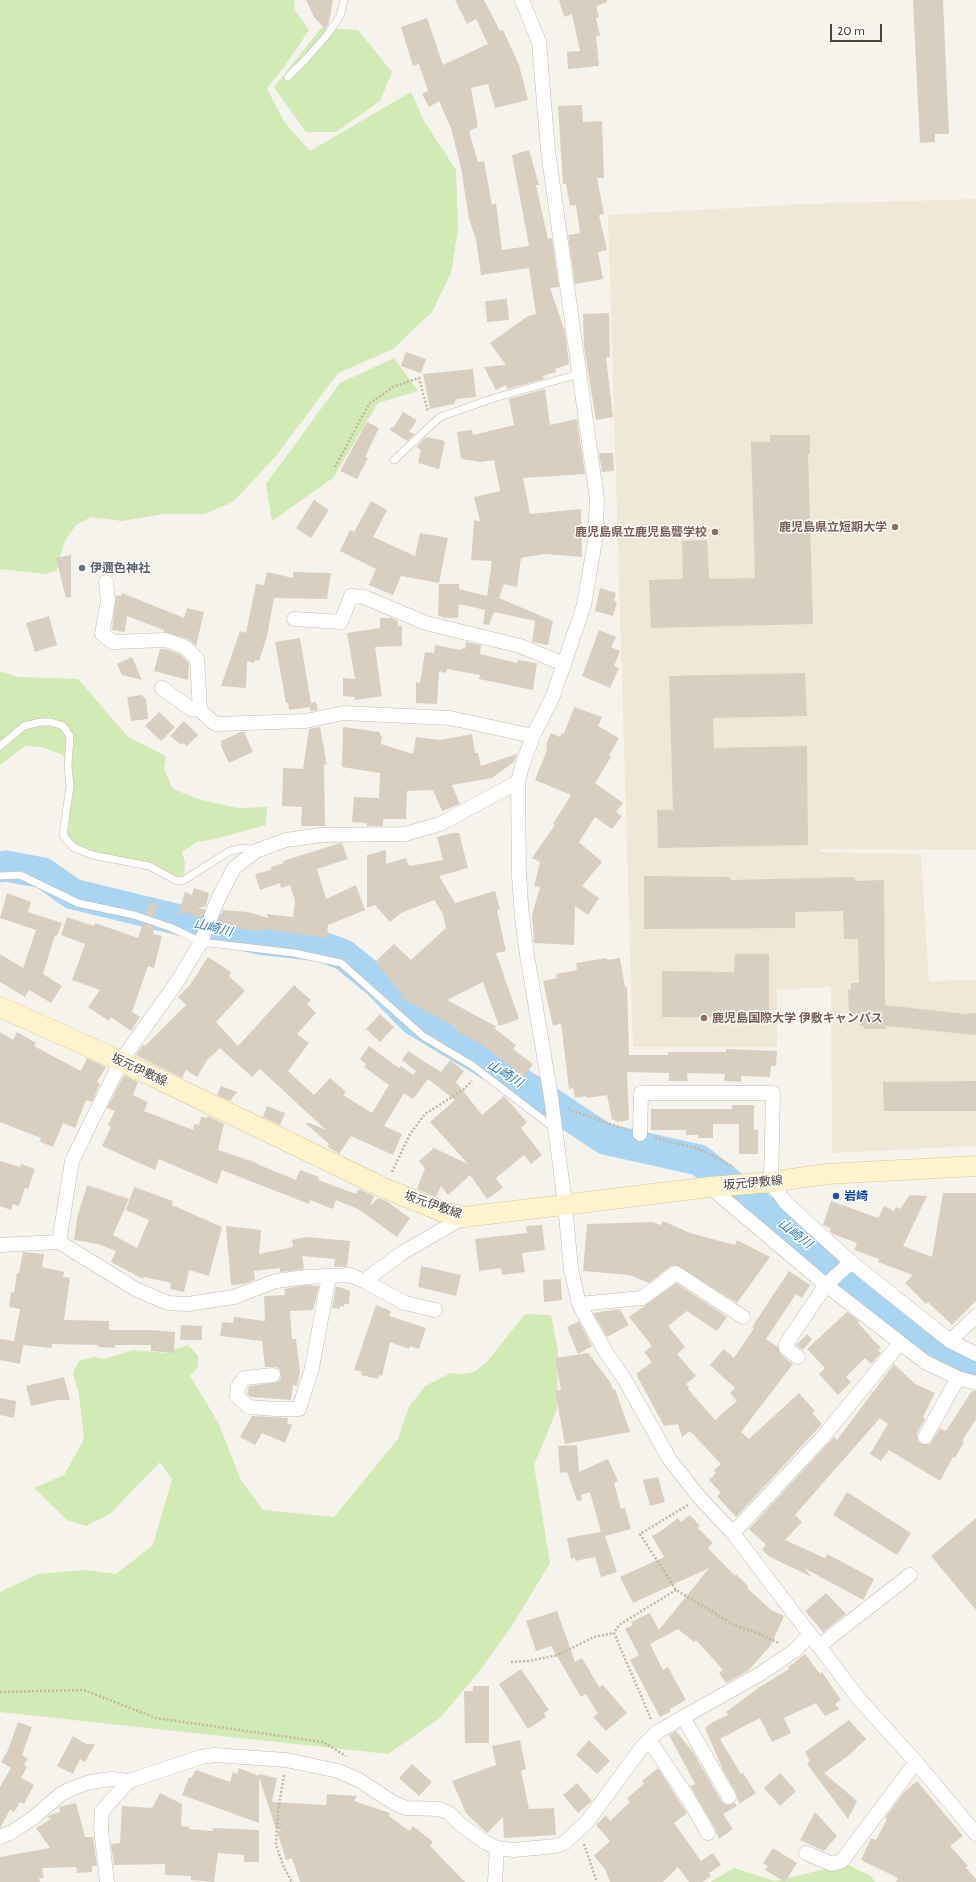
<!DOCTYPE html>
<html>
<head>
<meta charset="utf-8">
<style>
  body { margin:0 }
  #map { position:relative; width:976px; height:1882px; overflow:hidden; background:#f6f3ec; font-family:Cabin,sans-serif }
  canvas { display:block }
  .scale { position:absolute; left:830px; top:24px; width:52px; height:18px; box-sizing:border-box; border:2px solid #4b4439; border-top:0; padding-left:5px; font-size:12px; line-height:14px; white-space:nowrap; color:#4b4439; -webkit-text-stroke:3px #fff; paint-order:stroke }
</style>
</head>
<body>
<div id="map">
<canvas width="976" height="1882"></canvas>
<div class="scale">20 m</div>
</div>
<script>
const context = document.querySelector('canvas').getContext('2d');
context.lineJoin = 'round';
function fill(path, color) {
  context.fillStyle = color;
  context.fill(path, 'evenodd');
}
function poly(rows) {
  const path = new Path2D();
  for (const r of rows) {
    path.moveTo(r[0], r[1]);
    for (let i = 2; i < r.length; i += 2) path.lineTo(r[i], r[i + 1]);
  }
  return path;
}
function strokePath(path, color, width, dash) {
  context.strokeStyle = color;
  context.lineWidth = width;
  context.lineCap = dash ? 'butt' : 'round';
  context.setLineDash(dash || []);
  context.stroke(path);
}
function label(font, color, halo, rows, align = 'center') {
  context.font = font + ' Cabin,"Noto Sans JP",sans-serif';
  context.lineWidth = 3;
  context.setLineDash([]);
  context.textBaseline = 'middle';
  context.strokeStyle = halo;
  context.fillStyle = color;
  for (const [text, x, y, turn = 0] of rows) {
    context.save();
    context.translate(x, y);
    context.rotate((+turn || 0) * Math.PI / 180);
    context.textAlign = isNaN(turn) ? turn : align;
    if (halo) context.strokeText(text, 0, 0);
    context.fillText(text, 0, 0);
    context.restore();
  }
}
const education = poly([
  [976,199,976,850,820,849,820,852,921,854,929,981,976,980,976,1146,832,1153,831,987,777,990,777,1047,633,1047,608,215,806,204]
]);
const green = poly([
  [0,0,294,0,295,10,309,30,289,60,267,89,285,123,310,151,411,92,424,121,456,170,458,229,451,273,432,312,393,349,338,373,276,456,233,502,204,514,164,514,122,521,91,517,76,525,65,540,56,571,45,574,0,569],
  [321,28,358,30,392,72,380,101,336,132,306,132,274,87],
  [394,358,418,391,378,403,333,478,272,521,266,484,340,383],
  [0,671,18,677,78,679,128,737,166,756,164,769,173,789,201,800,238,808,267,807,266,825,215,839,197,842,182,852,185,863,184,874,182,877,176,876,150,864,99,854,74,844,68,835,71,773,63,755,42,747,25,746,0,765],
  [525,1314,551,1315,558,1351,557,1409,534,1465,550,1563,510,1629,477,1674,440,1718,388,1754,0,1712,0,1592,38,1574,85,1570,116,1574,153,1545,172,1479,160,1462,110,1514,86,1526,67,1520,34,1488,64,1475,84,1439,79,1394,73,1373,79,1361,94,1357,104,1359,133,1350,165,1353,188,1345,198,1356,198,1367,190,1376,218,1422,241,1480,263,1510,334,1517,398,1439,409,1407,425,1386,451,1373,462,1374,474,1372,486,1363],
  [846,1864,871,1876,875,1882,710,1882,734,1868,775,1881]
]);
const river = poly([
  [0,867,6,866,43,873,73,894,258,939,320,946,344,955,377,982,414,1020,528,1088,605,1139,699,1160,824,1257,934,1348,976,1362]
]);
const building = poly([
  [306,0,333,0,329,23,325,29,314,17],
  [455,0,484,0,500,31,503,30,519,65,528,100,495,108,488,84,471,88,478,127,469,131,478,162,484,161,492,205,496,203,502,250,529,246,512,155,529,150,539,185,536,185,548,239,552,238,559,287,550,288,565,331,569,364,555,369,556,372,543,376,544,379,507,389,506,385,496,390,484,367,506,365,490,343,528,316,536,314,529,268,481,275,476,239,469,219,461,168,451,128,439,101,429,107,422,94,428,91,419,64,413,66,401,27,427,18,443,65,488,44,476,19,467,24],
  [559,0,607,0,607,2,596,6,599,17,596,18,600,36,596,36,599,66,568,69,567,52,580,51,572,14,564,17],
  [913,0,943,0,949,134,935,134,935,142,920,143],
  [582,105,583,122,602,121,604,178,597,178,604,214,599,215,607,250,598,252,603,279,575,284,568,235,580,233,576,205,570,206,566,184,563,184,558,106],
  [507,299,509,320,487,322,485,301],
  [609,313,610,357,606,357,613,417,596,420,584,347,583,314],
  [406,352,426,359,421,373,401,366],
  [473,369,476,397,456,399,454,404,430,409,423,374],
  [545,389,550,425,577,419,585,474,523,478,530,514,581,509,582,557,545,554,521,558,517,587,504,584,499,598,553,621,548,645,532,642,535,621,494,612,489,625,483,624,485,610,459,604,458,618,444,618,438,615,439,584,459,584,459,589,487,596,492,561,471,560,474,520,480,521,474,497,500,491,494,460,481,462,461,459,457,432,472,430,473,435,514,425,509,399],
  [403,412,417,420,409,432,415,434,407,441,390,430,391,427,393,428],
  [367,422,379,428,365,457,368,458,357,479,340,471],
  [770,435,810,435,810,454,808,454,813,624,651,628,649,580,683,579,682,541,707,540,709,579,755,578,751,442,770,442],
  [426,437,445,441,439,469,418,463,421,450,416,447],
  [599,453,613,453,614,471,602,472],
  [314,500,329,510,311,538,296,528],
  [371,501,387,510,373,537,415,556,420,533,448,538,439,583,401,576,393,595,369,585,376,569,340,551,350,530,354,532],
  [71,555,71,597,66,598,56,558],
  [267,572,293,578,293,572,331,573,327,599,274,598,267,636,259,661,255,660,254,663,247,661,246,688,221,686,240,631,246,633,256,584,264,585],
  [600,588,616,593,614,601,617,602,613,616,595,611],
  [122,593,184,618,187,608,204,612,196,646,188,639,164,632,164,630,127,616,125,632,112,630,116,595,121,596],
  [49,616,57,645,35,652,26,623],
  [380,618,392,618,398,621,398,626,402,626,402,646,375,647,382,696,355,700,355,697,343,696,343,678,355,679,347,633,380,628],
  [599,630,616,637,611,647,620,651,614,666,619,668,610,688,582,676],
  [300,638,311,703,316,702,318,710,310,711,310,707,289,710,288,703,286,703,275,642],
  [466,642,481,645,480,654,517,663,518,660,537,663,533,690,479,679,480,675,447,669,446,673,439,671,437,704,416,703,416,682,420,683,425,652,434,653,435,645,461,650,462,648,465,649],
  [160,649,165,649,180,654,189,663,188,680,154,671],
  [132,657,142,680,122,675,117,664],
  [805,673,807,716,713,718,714,748,807,746,808,845,658,848,657,810,673,810,669,676],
  [141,695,146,699,148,719,131,721,127,697],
  [574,707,602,717,598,726,619,738,609,756,611,757,595,783,623,803,616,812,622,816,612,829,595,817,579,842,602,862,582,886,599,898,588,915,575,906,574,945,534,943,532,915,540,887,534,886,540,862,532,858,555,825,553,824,571,795,535,780,547,750,546,744,551,733,560,737,562,733,564,734],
  [159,712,175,727,161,741,145,726],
  [184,721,198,735,187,746,183,743,181,745,170,736],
  [320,727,327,765,324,764,325,826,301,826,302,807,282,806,283,768,303,769,309,729],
  [343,727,380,732,380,735,382,736,381,744,413,754,416,737,440,740,472,734,475,753,478,753,481,766,517,754,514,762,492,778,452,785,460,804,442,811,433,790,407,791,406,819,383,819,383,826,367,826,367,823,352,822,354,797,379,798,380,773,342,767],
  [241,732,244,732,253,752,229,763,221,746,221,741],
  [453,833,459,833,468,868,439,876,455,903,495,891,500,909,497,910,506,951,496,953,519,1019,499,1026,483,982,447,1000,497,1027,494,1028,516,1045,513,1049,533,1064,523,1078,510,1070,512,1067,477,1041,476,1042,455,1030,456,1027,400,997,403,995,375,962,394,944,411,960,446,928,443,914,434,900,401,913,390,922,375,905,367,908,367,855,386,850,386,864,406,858,409,866,443,860,437,837],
  [340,843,342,843,348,859,317,869,326,899,356,885,365,910,328,925,327,938,263,929,263,931,247,930,218,923,223,910,248,912,268,918,267,914,293,917,295,901,290,885,281,888,280,883,260,890,255,874,271,870,271,867,284,863,283,861],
  [644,876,730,877,730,880,854,877,855,881,884,880,885,1005,965,1014,976,1013,976,1035,886,1026,886,1029,864,1029,864,1026,860,1026,860,1014,849,1014,848,990,851,990,851,983,859,983,858,939,844,939,843,911,795,912,795,928,644,929],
  [194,888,209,893,206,906,197,909,205,909,201,918,189,915,190,911,178,915,185,892,192,895],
  [7,893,31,902,28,912,62,923,57,936,55,935,43,974,62,986,51,1003,29,990,25,997,0,982,0,954,23,968,36,930,0,918],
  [150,903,157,904,155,917,146,914],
  [67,917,94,926,95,923,138,938,143,923,154,927,153,934,162,936,154,968,148,966,132,1012,140,1017,131,1031,111,1017,109,1021,88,1007,100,990,72,980,85,944,61,935],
  [735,954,769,954,769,1018,662,1017,662,971,734,972],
  [208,957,231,972,229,976,245,991,216,1022,238,1046,294,985,311,1000,307,1004,316,1013,297,1034,309,1043,288,1071,314,1095,330,1078,346,1092,343,1095,372,1113,389,1085,364,1067,366,1064,360,1059,369,1046,399,1068,401,1066,413,1075,416,1071,402,1060,408,1051,441,1072,450,1060,464,1071,456,1082,482,1115,504,1096,527,1122,521,1128,542,1155,531,1164,524,1155,496,1178,503,1188,487,1199,470,1175,448,1195,441,1186,436,1197,417,1189,425,1168,419,1161,434,1148,468,1164,430,1122,455,1100,428,1079,413,1099,404,1093,384,1126,402,1134,393,1155,351,1136,339,1154,327,1146,329,1144,306,1124,307,1122,326,1130,259,1068,259,1070,252,1077,220,1048,207,1060,197,1077,186,1070,182,1078,136,1055,143,1045,145,1046,186,1005,178,997,190,985],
  [607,958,607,960,620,958,625,987,627,987,629,1055,668,1055,668,1052,726,1052,726,1049,777,1051,776,1066,771,1066,770,1077,741,1076,741,1082,724,1081,725,1074,687,1073,688,1081,669,1081,669,1073,627,1072,629,1120,618,1122,612,1119,607,1095,587,1098,586,1096,575,1098,573,1088,569,1089,561,1023,553,1026,543,981,557,978,556,974,577,970,576,963],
  [380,1014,394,1027,380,1042,366,1029],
  [0,1032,13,1040,17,1032,36,1043,34,1046,81,1071,87,1058,106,1067,97,1082,100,1084,92,1102,86,1100,75,1128,63,1123,53,1147,40,1142,41,1138,0,1122],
  [124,1075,138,1082,133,1095,148,1102,144,1111,193,1130,194,1124,199,1125,201,1117,207,1118,208,1116,224,1124,218,1150,257,1163,257,1164,296,1180,300,1170,319,1177,318,1180,356,1194,359,1189,374,1196,370,1206,378,1198,386,1201,410,1218,397,1237,358,1209,336,1200,333,1209,310,1200,309,1204,222,1170,217,1184,159,1159,155,1170,102,1146,111,1127,108,1125,115,1111,107,1108],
  [976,1081,976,1111,884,1111,883,1082],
  [221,1086,237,1092,230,1101,217,1095],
  [732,1105,754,1105,754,1130,758,1130,758,1154,739,1154,739,1124,713,1124,713,1138,698,1138,698,1135,686,1135,686,1130,651,1130,651,1109,732,1109],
  [267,1106,285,1113,280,1125,263,1117],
  [0,1161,20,1167,21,1164,35,1169,28,1189,25,1188,19,1206,13,1204,11,1210,0,1206],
  [87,1185,129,1199,113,1235,137,1248,149,1220,126,1210,134,1187,173,1201,172,1205,222,1227,209,1276,189,1270,184,1292,170,1289,171,1283,144,1277,143,1279,111,1262,116,1251,98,1244,74,1240,77,1218],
  [943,1193,976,1193,976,1301,952,1325,928,1302,926,1304,905,1283,913,1275,878,1262,879,1259,854,1250,857,1243,833,1234,830,1231,831,1228,823,1225,831,1201,878,1218,884,1206,894,1211,896,1207,900,1209,910,1195,927,1196,903,1246,932,1257],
  [663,1221,690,1233,735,1245,737,1240,770,1257,737,1303,676,1265,671,1266,649,1283,630,1275,583,1271,587,1224,653,1222,661,1225],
  [542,1225,545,1250,522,1253,525,1272,502,1275,501,1268,479,1271,475,1239,527,1233,526,1226],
  [226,1226,261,1230,259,1254,293,1247,292,1240,306,1237,350,1241,347,1267,334,1267,335,1259,302,1256,304,1269,280,1272,280,1268,254,1271,255,1280,244,1284,231,1285],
  [23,1252,44,1254,42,1267,64,1272,63,1277,70,1278,64,1320,109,1321,109,1330,152,1330,175,1332,174,1353,151,1351,151,1345,115,1345,115,1348,98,1347,98,1345,52,1344,52,1348,23,1345,20,1364,0,1360,0,1339,14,1341,20,1309,9,1307,11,1292,14,1293,17,1273,19,1273],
  [421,1266,461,1275,456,1296,418,1287],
  [789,1271,810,1285,802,1298,796,1294,766,1339,778,1347,781,1355,793,1364,741,1432,749,1439,799,1393,815,1411,812,1413,822,1424,736,1517,717,1496,721,1493,709,1480,716,1473,714,1470,721,1464,690,1431,682,1437,678,1424,664,1426,636,1374,652,1362,644,1352,652,1346,629,1317,676,1283,727,1317,717,1331,687,1311,668,1326,685,1347,677,1354,696,1376,686,1384,689,1387,688,1389,715,1420,737,1401,730,1393,735,1388,710,1365,724,1349,734,1358,754,1328,752,1327],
  [561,1279,562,1300,544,1302,543,1280],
  [307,1285,319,1286,313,1310,290,1311,292,1339,296,1339,300,1372,297,1386,293,1385,291,1400,251,1397,247,1394,249,1386,278,1382,281,1378,280,1370,276,1367,265,1367,262,1341,220,1336,222,1322,233,1323,234,1317,265,1321,264,1296,285,1295,284,1289],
  [336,1286,350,1291,349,1304,344,1304,344,1307,340,1306,340,1309,332,1308],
  [376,1305,391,1311,389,1316,426,1328,419,1349,410,1346,409,1349,390,1342,382,1376,379,1375,378,1379,361,1375,362,1372,354,1370],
  [620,1309,629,1325,607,1337,593,1313],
  [847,1312,859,1321,858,1323,881,1348,878,1350,881,1353,871,1364,865,1358,846,1377,851,1382,838,1395,819,1374,825,1368,807,1349],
  [579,1321,592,1346,578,1354,567,1327],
  [181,1325,202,1326,202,1340,180,1340],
  [807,1334,812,1339,803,1350,796,1345],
  [588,1353,610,1382,613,1390,615,1389,630,1432,565,1444,555,1391,561,1390,555,1358],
  [894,1364,915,1384,935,1393,923,1417,925,1419,917,1433,918,1441,921,1444,930,1444,940,1428,946,1431,972,1391,976,1391,976,1419,962,1441,964,1442,955,1458,953,1457,940,1481,889,1450,881,1461,870,1454,888,1424,880,1418,795,1515,802,1522,785,1540,825,1558,827,1554,874,1579,863,1600,804,1568,812,1577,770,1557,762,1550,766,1545,749,1529,834,1437,837,1440],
  [64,1377,70,1400,58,1400,31,1406,26,1386],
  [0,1398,16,1401,14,1418,0,1415],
  [252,1416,288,1418,287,1423,292,1425,285,1443,262,1433,255,1445,240,1437],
  [577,1445,579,1472,608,1459,618,1481,614,1483,621,1509,625,1508,631,1529,605,1536,617,1572,601,1577,595,1557,575,1561,575,1558,571,1559,567,1538,601,1532,590,1492,581,1495,582,1500,577,1501,567,1472,560,1473,558,1446],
  [658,1477,665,1502,650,1506,643,1480],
  [847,1492,911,1533,897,1555,833,1515],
  [690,1515,700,1526,698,1528,713,1543,708,1548,735,1576,736,1574,748,1586,747,1588,771,1610,784,1616,771,1645,748,1671,726,1683,719,1673,723,1670,696,1640,694,1642,678,1629,650,1644,663,1670,668,1667,686,1700,670,1709,670,1712,660,1717,630,1660,639,1655,625,1629,633,1625,631,1622,650,1613,659,1630,709,1568,633,1603,620,1577,664,1557,652,1536,661,1531,678,1518,681,1522],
  [976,1518,976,1610,931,1556],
  [826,1593,846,1614,823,1632,805,1611],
  [557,1611,575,1662,582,1658,599,1687,603,1685,627,1713,606,1731,593,1717,598,1714,586,1694,581,1697,551,1646,536,1651,526,1621],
  [805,1654,820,1674,822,1672,841,1700,835,1704,839,1709,825,1716,816,1703,784,1718,791,1733,772,1742,760,1718,720,1739,741,1774,743,1773,756,1793,739,1804,736,1793,724,1772,705,1728,713,1722,728,1715,726,1712,761,1686,789,1669,788,1667],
  [521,1669,549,1710,544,1713,546,1717,528,1729,499,1684],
  [473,1686,489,1686,489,1743,465,1743,464,1691,473,1691],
  [849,1720,866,1739,848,1756,824,1773,857,1801,848,1819,807,1764,810,1761,805,1752],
  [18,1722,32,1727,22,1755,28,1759,24,1765,27,1767,21,1778,34,1785,24,1804,20,1802,14,1812,10,1810,0,1828,0,1787,11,1768,1,1762,8,1750],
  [676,1731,693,1752,722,1802,725,1804,729,1805,735,1803,737,1806,723,1814,733,1829,719,1839,715,1829,688,1782,691,1786,695,1784,669,1735],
  [73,1736,86,1744,95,1744,85,1762,80,1759,73,1774,57,1766],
  [520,1740,526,1769,521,1771,529,1809,554,1808,556,1835,504,1838,503,1817,487,1833,466,1813,452,1781,496,1765,492,1746],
  [589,1740,610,1761,597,1774,576,1755],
  [412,1764,432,1782,419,1796,399,1778],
  [239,1768,259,1776,259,1774,277,1778,272,1802,326,1805,327,1794,357,1796,354,1801,390,1813,389,1816,409,1831,413,1826,433,1842,430,1846,465,1882,300,1882,292,1858,286,1860,277,1831,283,1831,276,1829,259,1777,259,1823,182,1795,189,1777,191,1778,196,1770,230,1782,233,1772,237,1774],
  [658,1768,687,1813,674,1823,701,1861,713,1853,721,1865,709,1873,711,1876,703,1882,689,1882,678,1867,663,1882,610,1882,605,1869,594,1856,610,1841,596,1825,606,1815,610,1821,630,1802,627,1798,644,1784,642,1781],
  [780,1773,796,1791,780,1806,764,1788],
  [917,1781,963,1836,950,1846,968,1866,966,1868,976,1879,976,1882,896,1882,898,1878,861,1860,871,1838,876,1840,887,1819,885,1818,904,1792],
  [577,1783,592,1801,578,1813,563,1795],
  [160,1793,182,1804,181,1826,189,1827,189,1829,212,1831,214,1828,259,1830,259,1862,244,1862,244,1855,218,1853,214,1882,191,1880,191,1876,165,1875,165,1864,114,1865,111,1844,120,1843,122,1806,152,1808],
  [76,1803,85,1837,93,1837,97,1866,92,1866,92,1872,77,1873,76,1867,42,1868,44,1878,39,1878,40,1882,0,1882,0,1857,50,1848,36,1828,51,1819,47,1817,50,1815,60,1812,59,1807],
  [815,1812,837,1836,824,1851,800,1840],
  [773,1848,797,1863,785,1882,765,1870,768,1866,763,1863]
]);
const path = poly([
  [335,467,369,404,393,387,419,378,428,412],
  [568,1108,576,1112,625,1129],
  [655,1138,699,1149,734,1167],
  [392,1172,410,1134,425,1114,463,1090,472,1081],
  [688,1505,640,1534,676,1590,734,1625,757,1633,779,1643],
  [511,1662,529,1661,558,1655,594,1637,614,1633],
  [0,1692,84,1690,156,1718,323,1742,346,1756],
  [651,1719,614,1633,619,1625,676,1590],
  [284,1775,278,1811,276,1845,284,1868,292,1882],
  [584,1844,597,1882]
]);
const service = poly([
  [288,77,306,59,327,35,340,16,344,0],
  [394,460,440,417,494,398,579,374],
  [0,746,24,726,41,722,51,722,63,726,70,736,68,766,70,786,63,835,73,847,92,855,149,866,177,881,184,880,230,851,243,848,256,850],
  [0,876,20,875,78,903,134,915,172,928,201,942,294,953,341,963,423,1036,473,1066,554,1128]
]);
const minor = poly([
  [522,0,539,42,548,151,597,499,595,541,584,605,553,696,533,736,522,766,518,782,519,876,522,917,527,955,551,1097,565,1204,571,1269,579,1304,605,1351,625,1380,670,1460,700,1498,733,1533,859,1699,916,1762,976,1834],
  [106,582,108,601,102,634,113,642,166,640,185,647,197,659,200,710,215,724,306,721,343,713,450,718,533,736],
  [294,619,341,622,351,596,364,597,426,623,520,646,564,664],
  [162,688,191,709,200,710],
  [640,1134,641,1093,773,1093,771,1182,786,1203,851,1262,911,1310,950,1341,976,1354],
  [710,1187,826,1285,925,1362,958,1378,976,1383],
  [59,1242,72,1161,121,1061,177,982,201,942,218,899,234,868,256,851,286,840,321,835,405,834,440,824,518,782],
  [0,1245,59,1242,137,1290,168,1303,188,1304,234,1297,276,1281,306,1277,350,1275,364,1281,402,1253,464,1217],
  [364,1281,405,1303,435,1310],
  [579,1304,642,1298,676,1273,743,1317],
  [950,1341,976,1316],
  [798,1357,786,1348,786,1344,826,1285,851,1262],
  [273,1375,244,1378,238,1387,237,1396,249,1407,276,1409,299,1409,312,1368,329,1276],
  [925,1437,958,1378],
  [733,1533,822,1438,900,1343],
  [819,1646,910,1575],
  [683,1717,729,1797],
  [649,1740,688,1798,708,1833],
  [0,1837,12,1832,33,1818,61,1794,73,1788,90,1782,112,1779,129,1781,201,1757,214,1755,286,1760,338,1771,359,1780,394,1803,406,1808,439,1809,449,1813,461,1825,485,1842,497,1848,514,1850,556,1846,564,1843,587,1822,642,1747,657,1732,760,1674,794,1651,810,1635],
  [806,1853,832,1864,842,1861,916,1762],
  [107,1882,101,1829,102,1811,129,1781],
  [495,1882,497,1848]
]);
const secondary = poly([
  [0,1007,121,1061,384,1188,441,1211,464,1217,710,1187,771,1182,826,1174,976,1166]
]);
const markers = [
  [895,527,4,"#8d6e63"],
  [715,532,4,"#8d6e63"],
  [82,568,4,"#6b7280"],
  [704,1018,4,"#8d6e63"],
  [836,1196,4,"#1a4fb4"]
];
const educationNames = [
  ["鹿児島県立短期大学",887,527],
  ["鹿児島県立鹿児島聾学校",707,532],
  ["鹿児島国際大学 伊敷キャンパス",712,1018,"left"]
];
const worshipNames = [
  ["伊邇色神社",90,568]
];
const streetNames = [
  ["坂元伊敷線",139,1070,25],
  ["坂元伊敷線",753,1183,-5],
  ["坂元伊敷線",433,1205,19]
];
const transitNames = [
  ["岩崎",844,1196]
];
const waterNames = [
  ["山崎川",213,928,14],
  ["山崎川",505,1074,31],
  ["山崎川",795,1234,38]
];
fill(education, '#efe8d6');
fill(green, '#d2eab5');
strokePath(river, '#a9d4f2', 31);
fill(building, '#d8cfc1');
strokePath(service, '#c2bbae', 8);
strokePath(minor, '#c2bbae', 15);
strokePath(secondary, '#d6c79b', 21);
strokePath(path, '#c4b79f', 2.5, [2, 2]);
strokePath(service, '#fff', 7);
strokePath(minor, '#fff', 14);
strokePath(secondary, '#fff3cd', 20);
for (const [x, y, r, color] of markers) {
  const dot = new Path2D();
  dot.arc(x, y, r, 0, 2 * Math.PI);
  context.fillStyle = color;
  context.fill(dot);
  strokePath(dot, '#fff', 1.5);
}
label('bold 12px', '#785e54', '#fff', educationNames, 'right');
label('bold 12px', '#5b616d', '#fff', worshipNames, 'left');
label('12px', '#4b4439', '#fff', streetNames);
label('bold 12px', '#164399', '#fff', transitNames, 'left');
label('italic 13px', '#2e7ab2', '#fff', waterNames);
</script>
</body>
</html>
